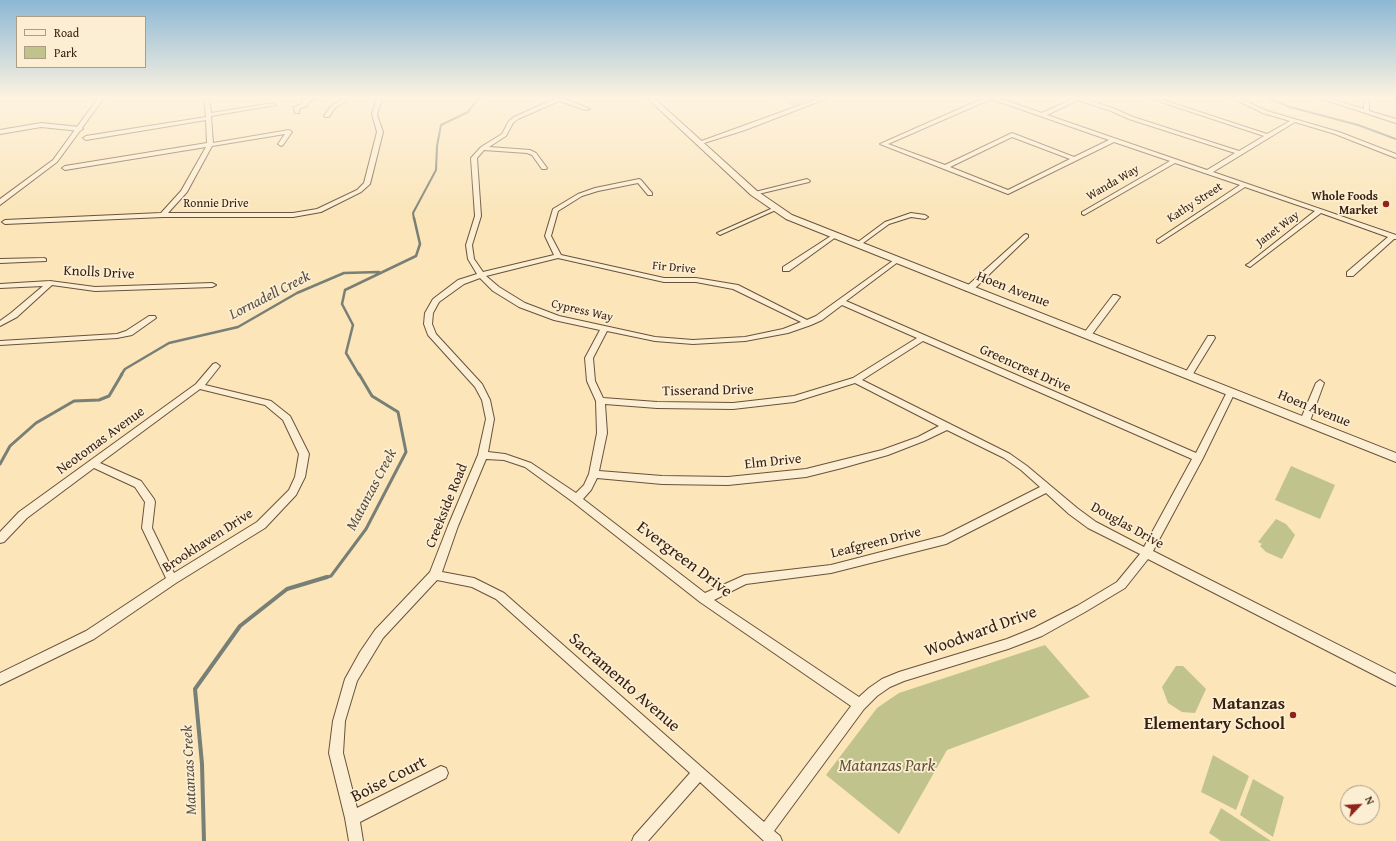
<!DOCTYPE html>
<html>
<head>
<meta charset="utf-8">
<style>
  body { margin:0 }
  #map { position:relative; width:1396px; height:841px; overflow:hidden; background:#fbe5b9; font-family:"Gentium Book Plus",serif }
  canvas { display:block }
  .legend { position:absolute; left:16px; top:16px; width:130px; height:52px; box-sizing:border-box; background:#fceed2; border:1px solid #ae9c85; margin:0; padding:5px 7px; list-style:none; font-size:12px; color:#382112 }
  .legend li { display:flex; align-items:center; gap:8px; height:20px }
  .legend b { width:20px; border:1px solid #ae9c85 }
  .north { position:absolute; left:1340px; top:785px; width:40px; height:40px; box-sizing:border-box; background:#fceed2; border:1px solid #ae9c85; border-radius:50%; rotate:65deg; font-size:11px; font-weight:700; line-height:16px; text-align:center; color:#382112 }
  .north::after { content:''; display:block; margin:auto; width:14px; height:18px; background:#8f2418; clip-path:polygon(50% 0,100% 100%,50% 72%,0 100%) }
</style>
</head>
<body>
<div id="map">
<canvas width="1396" height="841"></canvas>
<ul class="legend">
<li><b style="height:5px;background:#fceed2"></b>Road</li>
<li><b style="height:11px;background:#c1c38d"></b>Park</li>
</ul>
<div class="north">N</div>
</div>
<script>
const context = document.querySelector('canvas').getContext('2d');
context.lineJoin = 'round';
function fill(path, color) {
  context.fillStyle = color;
  context.fill(path, 'evenodd');
}
function poly(rows) {
  const path = new Path2D();
  for (const r of rows) {
    path.moveTo(r[0], r[1]);
    for (let i = 2; i < r.length; i += 2) path.lineTo(r[i], r[i + 1]);
  }
  return path;
}
function strokePath(path, color, width, dash) {
  context.strokeStyle = color;
  context.lineWidth = width;
  context.lineCap = dash ? 'butt' : 'round';
  context.setLineDash(dash || []);
  context.stroke(path);
}
function label(font, color, halo, rows, align = 'center') {
  context.font = font + ' "Gentium Book Plus",serif';
  context.lineWidth = 3.5;
  context.setLineDash([]);
  context.textBaseline = 'middle';
  context.strokeStyle = halo;
  context.fillStyle = color;
  for (const [text, x, y, turn = 0] of rows) {
    context.save();
    context.translate(x, y);
    context.rotate((+turn || 0) * Math.PI / 180);
    context.textAlign = isNaN(turn) ? turn : align;
    if (halo) context.strokeText(text, 0, 0);
    context.fillText(text, 0, 0);
    context.restore();
  }
}
const green = poly([
  [773,98,817,98,794,106],
  [1291,466,1335,485,1320,519,1275,500],
  [1276,519,1286,524,1295,535,1282,559,1266,552,1260,546,1262,544,1258,542],
  [1045,645,1090,697,947,750,899,834,826,775,877,708,899,693],
  [1176,666,1183,666,1206,689,1195,713,1182,712,1168,703,1162,687],
  [1213,755,1249,776,1236,810,1201,792],
  [1253,779,1284,797,1273,837,1240,815],
  [1221,808,1271,841,1221,841,1209,833]
]);
const streamFar3 = poly([
  [1269,98,1290,107,1358,125,1396,139],
  [414,219,413,213,436,170,437,146,441,125,468,112,477,100,482,98]
]);
const streamFar2 = poly([
  [121,375,125,369,169,343,238,327,297,293,344,273,379,272],
  [359,375,346,353,353,325,342,304,345,290,416,256,420,244,414,218]
]);
const streamFar1 = poly([
  [0,464,10,446,36,423,74,401,99,400,109,396,122,374],
  [324,578,331,576,366,529,406,452,398,412,372,396,359,374]
]);
const stream = poly([
  [204,841,202,764,195,689,240,626,287,589,327,577]
]);
const minor = poly([
  [204,98,209,98,211,113,273,103,276,105,211,116,213,143,289,130,292,132,283,145,281,146,278,144,285,134,212,146,187,192,168,213,293,213,317,209,357,190,364,183,377,132,372,114,377,98,382,98,377,115,383,132,370,184,361,192,321,212,293,217,163,217,5,224,2,222,5,220,161,213,181,191,206,147,65,170,62,168,65,166,207,143,206,120,86,140,83,138,86,136,206,117,204,98],
  [309,98,318,98,308,102,307,106,299,109,299,113,295,113,294,107,302,104,303,100,309,98],
  [345,98,351,98,335,108,329,117,325,117,324,116,331,106,345,98],
  [556,98,563,98,590,109,585,110,559,101,518,119,513,123,506,136,489,147,530,150,536,153,547,168,546,169,542,169,532,155,527,153,484,150,477,158,481,216,472,245,474,259,483,272,554,255,545,236,553,209,578,194,595,188,639,179,641,180,652,193,652,195,648,195,638,183,598,191,582,196,558,211,551,236,561,255,664,278,696,278,738,285,807,320,816,316,894,260,898,260,898,262,846,301,1196,453,1227,392,1228,390,1234,390,1235,392,1203,458,1153,551,1396,674,1396,686,1148,559,1125,588,1085,612,1042,636,1008,649,904,681,890,687,877,696,864,709,774,831,780,836,782,841,764,841,700,782,648,841,632,841,634,836,690,773,496,599,472,587,437,580,383,638,357,681,345,721,343,753,357,808,441,766,446,768,448,773,446,778,360,822,363,841,349,841,345,818,329,753,333,721,345,679,360,652,375,630,430,572,448,526,478,455,486,419,482,400,475,387,428,335,424,324,425,313,433,299,458,280,477,274,468,259,466,245,475,216,471,158,481,147,502,134,509,121,514,117,556,98],
  [558,258,664,282,696,282,733,289,801,322,783,329,745,337,693,340,655,337,559,316,525,303,499,287,486,276,558,258],
  [480,278,493,291,519,307,554,320,600,330,585,358,587,381,596,401,597,433,589,474,584,485,576,493,531,463,505,454,488,452,494,419,490,400,482,384,436,334,432,324,433,313,439,302,464,284,480,278],
  [842,305,917,338,853,378,794,396,733,403,657,402,603,398,595,381,593,358,607,331,655,341,693,344,745,341,788,333,811,325,822,320,842,305],
  [923,341,1192,459,1144,547,1096,522,1077,508,1027,466,1010,454,862,380,923,341],
  [855,383,939,426,918,437,882,450,806,469,728,477,662,476,599,471,607,433,605,404,657,408,733,409,794,402,855,383],
  [947,430,1004,458,1021,470,1040,487,943,536,831,565,745,575,705,593,583,499,591,490,597,478,662,484,728,485,806,477,842,468,888,455,924,441,947,430],
  [486,459,504,460,525,467,573,502,700,602,851,706,764,822,504,593,474,578,442,572,458,526,486,459],
  [1046,493,1069,514,1088,528,1140,554,1117,582,1077,606,1034,628,1007,639,899,672,882,679,869,688,859,697,714,600,746,584,831,573,946,544,1046,493],
  [820,98,828,98,745,130,701,144,696,143,820,98],
  [984,98,999,98,1042,113,1074,98,1083,98,1115,109,1133,117,1239,151,1264,136,1149,98,1157,98,1267,134,1290,121,1263,113,1232,98,1239,98,1267,111,1339,132,1396,154,1396,158,1335,134,1295,122,1213,172,1396,235,1396,239,1394,239,1353,276,1347,276,1347,272,1388,237,1321,213,1250,267,1246,265,1248,264,1315,211,1245,187,1159,243,1157,242,1157,240,1240,185,1175,163,1084,215,1082,214,1082,212,1170,161,1114,142,1008,194,880,144,984,98],
  [991,99,1109,140,1074,157,1012,133,945,165,888,144,991,99],
  [1078,100,1111,111,1129,119,1235,153,1207,170,1047,115,1078,100],
  [1012,137,1070,159,1008,190,950,167,1012,137],
  [1319,98,1328,98,1364,109,1364,98,1369,98,1369,111,1396,119,1396,123,1319,98],
  [41,123,80,127,83,129,80,131,41,127,0,134,0,130,41,123],
  [807,179,810,181,809,182,754,195,751,193,807,179],
  [773,208,778,209,722,234,720,235,717,233,773,208],
  [911,213,925,215,928,217,925,219,911,217,889,224,859,246,855,246,854,245,885,222,911,213],
  [834,234,837,236,836,237,789,271,783,271,783,267,834,234],
  [1026,234,1028,235,1028,237,972,291,966,291,966,287,1024,235,1026,234],
  [44,258,46,259,46,261,0,263,0,259,44,258],
  [50,281,95,287,212,283,216,285,212,287,95,291,52,285,17,317,0,326,0,321,11,313,43,286,0,288,0,284,50,281],
  [1113,295,1116,295,1120,297,1090,337,1084,337,1083,335,1084,333,1113,295],
  [149,316,155,316,156,318,132,335,117,338,0,345,0,341,117,334,126,331,149,316],
  [1208,336,1214,336,1215,338,1191,377,1185,377,1184,375,1208,336],
  [216,363,220,366,205,385,271,401,290,416,309,454,305,477,296,495,265,528,176,583,94,639,0,685,0,673,86,631,166,578,142,528,145,502,135,487,94,468,27,518,4,542,0,543,0,532,19,512,196,384,213,364,216,363],
  [200,389,265,405,283,420,299,454,295,477,289,490,257,522,174,573,152,528,155,502,154,499,141,481,100,463,200,389],
  [1320,380,1324,383,1310,421,1308,423,1302,423,1300,421,1316,383,1320,380]
]);
const tertiary = poly([
  [98,98,104,98,57,162,0,205,0,199,53,160,98,98],
  [647,98,654,98,757,191,792,215,1396,453,1396,462,786,219,751,195,647,98]
]);
const markers = [
  [1386,204,4,"#8f2418"],
  [1293,715,4,"#8f2418"]
];
const farStreetnames = [
  ["Wanda Way",1113,183,-30],
  ["Kathy Street",1195,203,-33],
  ["Ronnie Drive",216,204],
  ["Janet Way",1278,229,-37],
  ["Fir Drive",674,268,5],
  ["Cypress Way",582,311,13]
];
const farPoinames = [
  ["Whole Foods",1378,197],
  ["Market",1378,211]
];
const streetNames = [
  ["Knolls Drive",99,273,3],
  ["Hoen Avenue",1013,290,21],
  ["Greencrest Drive",1025,369,24],
  ["Tisserand Drive",708,391,-1],
  ["Hoen Avenue",1314,409,22],
  ["Neotomas Avenue",101,441,-36],
  ["Elm Drive",773,462,-6],
  ["Creekside Road",447,506,-68],
  ["Douglas Drive",1127,526,29],
  ["Brookhaven Drive",208,541,-33],
  ["Leafgreen Drive",876,543,-14]
];
const waterNames = [
  ["Lornadell Creek",270,296,-27],
  ["Matanzas Creek",372,490,-62],
  ["Matanzas Creek",190,770,-93]
];
const nearStreetnames = [
  ["Evergreen Drive",684,560,37],
  ["Woodward Drive",981,632,-20],
  ["Sacramento Avenue",624,683,41],
  ["Boise Court",389,780,-27]
];
const nearPoinames = [
  ["Matanzas",1285,705],
  ["Elementary School",1285,725]
];
const nearParknames = [
  ["Matanzas Park",887,767]
];
fill(green, '#c1c38d');
strokePath(streamFar3, '#787f76', 2);
strokePath(streamFar2, '#787f76', 2.5);
strokePath(streamFar1, '#787f76', 3);
strokePath(stream, '#787f76', 4);
strokePath(minor, '#69523c', 2);
strokePath(tertiary, '#69523c', 2);
fill(minor, '#fceed2');
fill(tertiary, '#fceed2');
const sky = context.createLinearGradient(0, 0, 0, 216);
sky.addColorStop(0, '#8cb8d5');
sky.addColorStop(0.45, '#fdf3e0');
sky.addColorStop(1, '#fdf3e000');
context.fillStyle = sky;
context.fillRect(0, 0, 1396, 216);
for (const [x, y, r, color] of markers) {
  const dot = new Path2D();
  dot.arc(x, y, r, 0, 2 * Math.PI);
  context.fillStyle = color;
  context.fill(dot);
  strokePath(dot, '#fceed2', 1.5);
}
label('12px', '#382112', '#fceed2', farStreetnames);
label('bold 12px', '#382112', '#fceed2', farPoinames, 'right');
label('14px', '#382112', '#fceed2', streetNames);
label('italic 15px', '#585044', '#fceed2', waterNames);
label('17px', '#382112', '#fceed2', nearStreetnames);
label('bold 17px', '#382112', '#fceed2', nearPoinames, 'right');
label('italic 17px', '#615237', '#fceed2', nearParknames);
</script>
</body>
</html>
